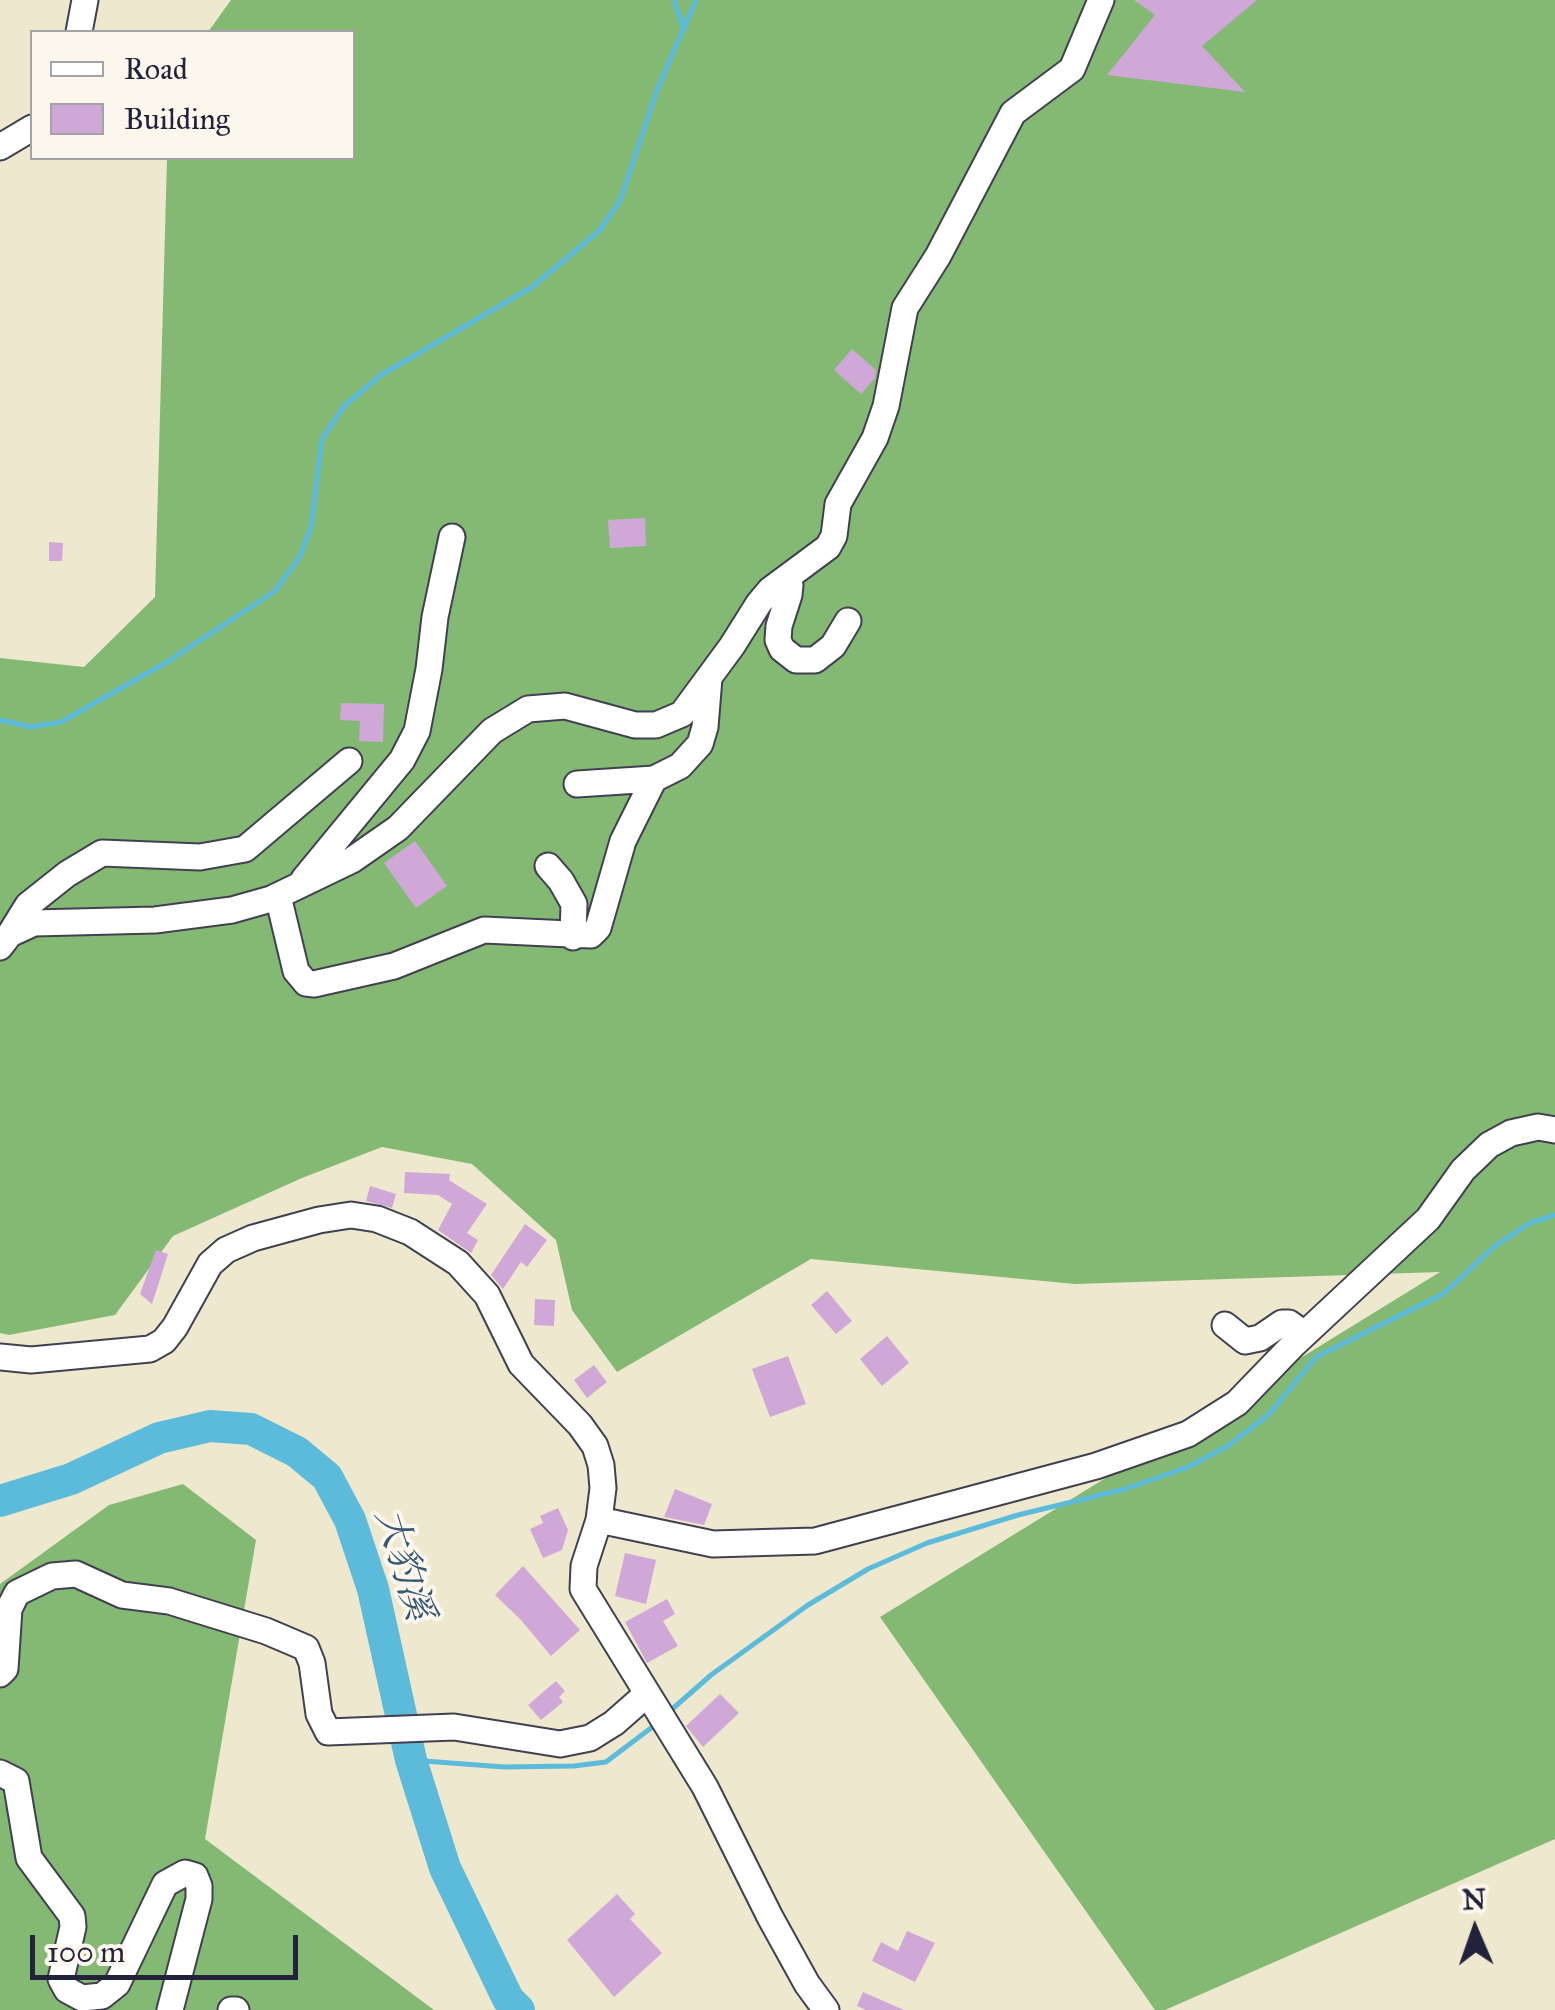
<!DOCTYPE html>
<html>
<head>
<meta charset="utf-8">
<style>
  body { margin:0 }
  #map { position:relative; width:1555px; height:2010px; overflow:hidden; background:#eee9ce; font-family:"IM FELL Great Primer",serif }
  canvas { display:block }
  .legend { position:absolute; left:30px; top:30px; width:325px; height:130px; box-sizing:border-box; background:#fbf7ec; border:2px solid #a4a2a5; margin:0; padding:12px 18px; list-style:none; font-size:30px; color:#22223b }
  .legend li { display:flex; align-items:center; gap:20px; height:50px }
  .legend b { width:50px; border:2px solid #a4a2a5 }
  .north { position:absolute; left:1425px; top:1880px; width:100px; height:100px; -webkit-text-stroke:8px #fbf7ec; paint-order:stroke; rotate:358deg; font-size:28px; font-weight:700; line-height:40px; text-align:center; color:#22223b }
  .north::after { content:''; display:block; margin:auto; width:35px; height:45px; background:#22223b; clip-path:polygon(50% 0,100% 100%,50% 72%,0 100%) }
  .scale { position:absolute; left:30px; top:1935px; width:268px; height:45px; box-sizing:border-box; border:5px solid #22223b; border-top:0; padding-left:12px; font-size:30px; line-height:35px; white-space:nowrap; color:#22223b; -webkit-text-stroke:8px #fbf7ec; paint-order:stroke }
</style>
</head>
<body>
<div id="map">
<canvas width="1555" height="2010"></canvas>
<ul class="legend">
<li><b style="height:12px;background:#fff"></b>Road</li>
<li><b style="height:28px;background:#cfa8d8"></b>Building</li>
</ul>
<div class="north">N</div>
<div class="scale">100 m</div>
</div>
<script>
const context = document.querySelector('canvas').getContext('2d');
context.lineJoin = 'round';
function fill(path, color) {
  context.fillStyle = color;
  context.fill(path, 'evenodd');
}
function poly(rows) {
  const path = new Path2D();
  for (const r of rows) {
    path.moveTo(r[0], r[1]);
    for (let i = 2; i < r.length; i += 2) path.lineTo(r[i], r[i + 1]);
  }
  return path;
}
function strokePath(path, color, width, dash) {
  context.strokeStyle = color;
  context.lineWidth = width;
  context.lineCap = dash ? 'butt' : 'round';
  context.setLineDash(dash || []);
  context.stroke(path);
}
function label(font, color, halo, rows, align = 'center') {
  context.font = font + ' "IM FELL Great Primer","Noto Serif TC",serif';
  context.lineWidth = 8;
  context.setLineDash([]);
  context.textBaseline = 'middle';
  context.strokeStyle = halo;
  context.fillStyle = color;
  for (const [text, x, y, turn = 0] of rows) {
    context.save();
    context.translate(x, y);
    context.rotate((+turn || 0) * Math.PI / 180);
    context.textAlign = isNaN(turn) ? turn : align;
    if (halo) context.strokeText(text, 0, 0);
    context.fillText(text, 0, 0);
    context.restore();
  }
}
const forest = poly([
  [231,0,1555,0,1555,1839,1165,2010,1155,2010,880,1617,1440,1272,1075,1284,811,1259,617,1372,572,1310,556,1240,472,1164,382,1147,302,1178,173,1236,115,1315,9,1335,0,1333,0,658,84,667,155,597,167,158,352,158,352,32,208,32],
  [183,1484,256,1540,205,1839,434,2010,0,2010,0,1584,109,1505]
]);
const stream = poly([
  [674,0,684,30],
  [0,720,31,727,61,722,167,662,275,591,299,558,311,528,322,439,344,406,381,375,532,287,599,231,620,201,657,90,696,0],
  [670,1711,711,1675,808,1605,868,1569,927,1543,1018,1515,1125,1489,1188,1467,1229,1445,1268,1415,1316,1357,1443,1294,1495,1246,1530,1223,1555,1215],
  [411,1760,504,1767,574,1766,606,1762,655,1725]
]);
const river = poly([
  [0,1501,71,1479,159,1438,210,1426,251,1429,297,1452,327,1477,350,1520,373,1589,411,1760,445,1868,508,1999,519,2010]
]);
const building = poly([
  [1134,0,1257,0,1202,46,1245,92,1107,75,1155,15],
  [852,349,876,370,875,378,861,394,834,370],
  [645,518,646,546,610,548,608,520],
  [49,542,63,543,62,561,49,561],
  [341,703,384,704,383,742,359,741,360,721,340,720],
  [415,841,447,886,416,908,384,863],
  [405,1172,450,1174,449,1180,487,1204,467,1233,478,1240,471,1253,438,1230,452,1204,438,1195,404,1193],
  [370,1186,396,1194,392,1208,366,1201],
  [525,1224,547,1240,527,1267,521,1262,503,1289,491,1275],
  [156,1250,168,1254,152,1304,140,1294],
  [827,1291,852,1321,836,1334,811,1305],
  [535,1299,555,1300,554,1326,534,1325],
  [887,1336,909,1363,882,1386,860,1359],
  [788,1356,806,1404,770,1417,752,1369],
  [594,1365,607,1382,587,1398,574,1380],
  [675,1489,712,1504,704,1525,664,1517],
  [558,1508,568,1530,562,1550,543,1558,530,1529,543,1523,540,1516],
  [625,1553,656,1560,646,1604,615,1596],
  [523,1566,580,1630,551,1656,521,1620,495,1595],
  [667,1599,675,1614,663,1621,678,1646,647,1663,625,1622],
  [556,1681,565,1691,559,1697,563,1702,541,1720,528,1705],
  [720,1694,739,1713,703,1747,686,1726],
  [617,1894,635,1914,630,1919,662,1953,614,1997,567,1940],
  [907,1931,935,1943,915,1982,872,1961,881,1942,898,1951],
  [863,1992,904,2010,866,2010,857,2006]
]);
const minor = poly([
  [79,32,85,0],
  [0,147,32,128],
  [786,579,790,585,789,595,779,626,778,640,782,649,796,660,815,660,833,646,848,621],
  [577,784,654,779,680,766,700,744,705,727,709,678],
  [548,866,561,881,574,904,573,937],
  [304,879,402,760,417,731,429,669,435,617,452,537],
  [278,896,296,971,306,983,314,984,394,966,484,930,591,935,598,928,623,841,654,779],
  [10,934,28,905,67,874,102,853,200,857,245,849,349,761],
  [0,947,10,934,34,923,155,920,232,910,271,899,352,860,398,828,492,731,528,709,565,706,635,725,656,725,682,714,732,646,759,603,770,590,828,547,834,536,838,504,875,438,886,406,905,308,938,256,1013,113,1072,69,1101,0],
  [1225,1325,1245,1341,1260,1338,1282,1323,1289,1323,1304,1334],
  [0,1357,31,1360,150,1349,164,1341,175,1327,210,1264,226,1250,253,1238,319,1220,351,1215,377,1219,410,1232,458,1263,487,1295,521,1364,580,1425,595,1446,601,1465,603,1488,599,1520,584,1566,583,1589,705,1787,770,1917,807,1984,826,2010],
  [599,1520,713,1544,815,1541,1096,1466,1188,1434,1237,1403,1293,1345,1428,1219,1463,1170,1489,1145,1511,1133,1538,1127,1555,1130],
  [0,1674,5,1669,9,1609,17,1593,52,1576,76,1574,122,1595,169,1601,266,1631,306,1648,312,1663,319,1714,328,1732,454,1727,560,1744,590,1738,614,1723,647,1694],
  [0,1773,16,1781,29,1858,72,1916,73,1927,61,1979,67,1990,82,1998,102,1996,117,1984,165,1884,185,1873,195,1876,199,1886,199,1899,170,2010],
  [231,2010,236,2010]
]);
const waterNames = [
  ["大豹溪",402,1565,73]
];
fill(forest, '#84b974');
strokePath(stream, '#5cbbda', 5);
strokePath(river, '#5cbbda', 32);
fill(building, '#cfa8d8');
strokePath(minor, '#414051', 29);
strokePath(minor, '#fff', 25);
label('italic 38px', '#365873', '#fbf7ec', waterNames);
</script>
</body>
</html>
